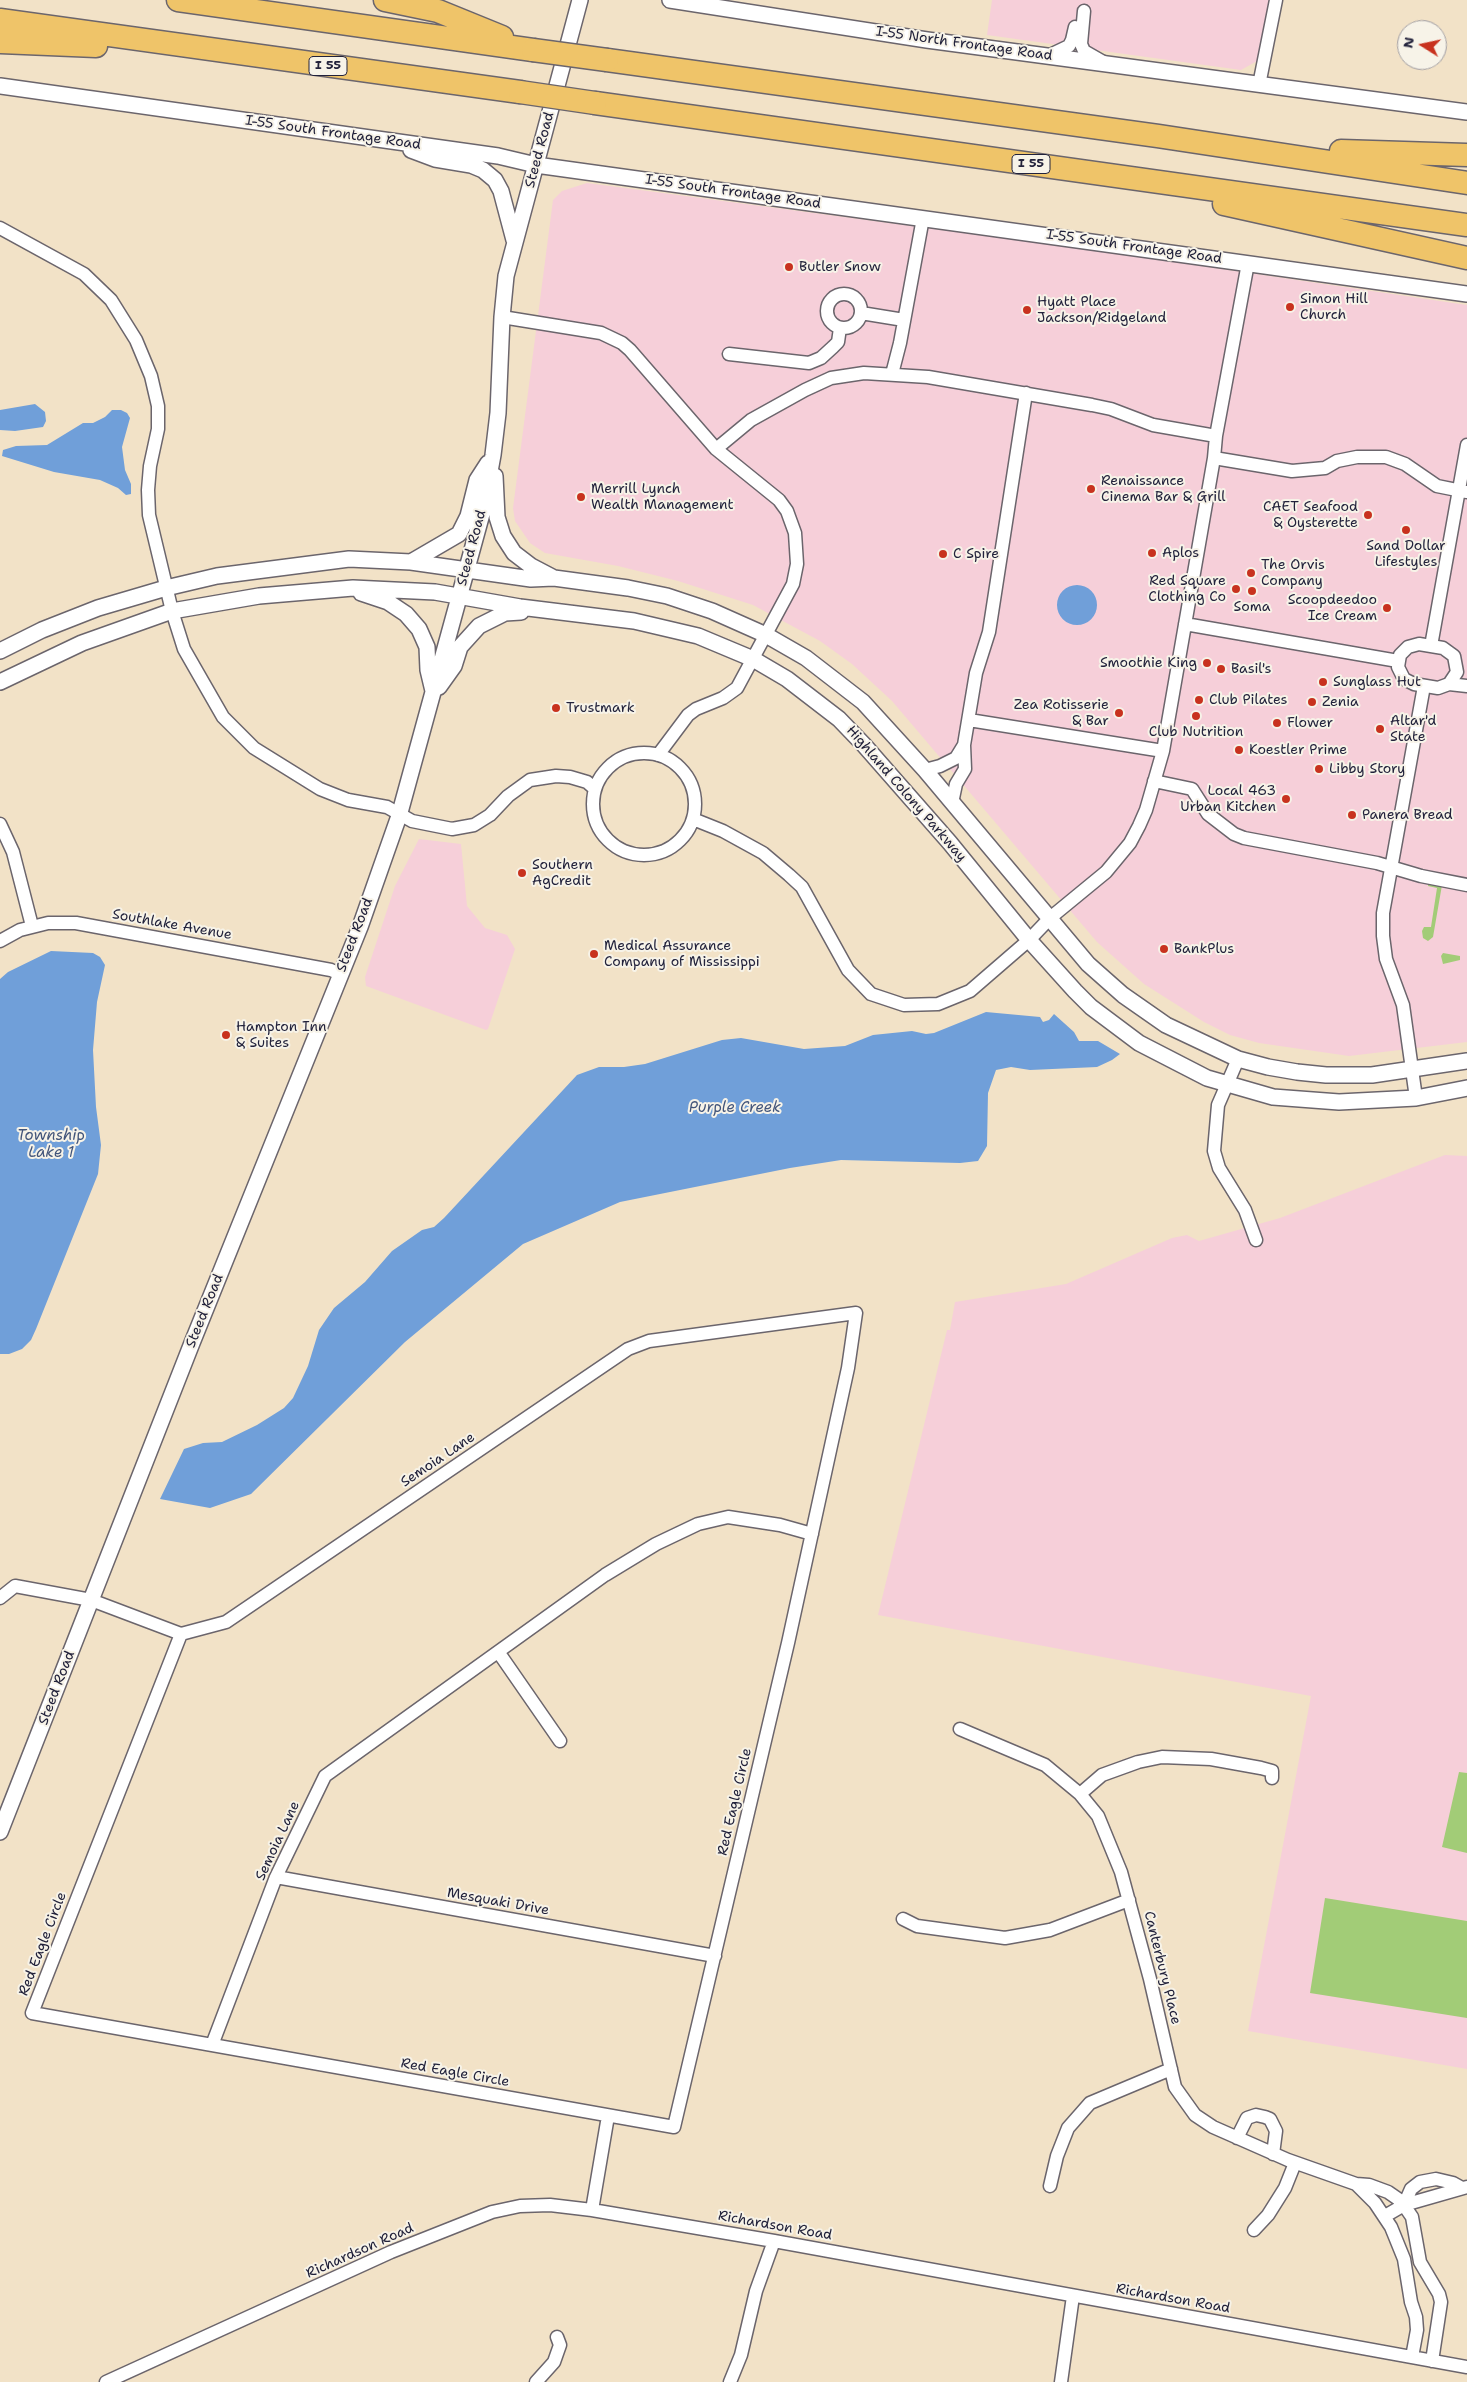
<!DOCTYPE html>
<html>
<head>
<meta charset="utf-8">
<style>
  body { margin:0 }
  #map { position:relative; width:1467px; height:2382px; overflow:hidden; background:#f2e2c7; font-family:"Shantell Sans",sans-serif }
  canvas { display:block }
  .north { position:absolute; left:1397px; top:20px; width:50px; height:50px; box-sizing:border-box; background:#f7f3e8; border:1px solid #a29fa3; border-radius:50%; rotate:280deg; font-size:14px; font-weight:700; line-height:20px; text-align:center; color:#22223b }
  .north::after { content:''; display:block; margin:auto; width:18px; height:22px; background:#c8321e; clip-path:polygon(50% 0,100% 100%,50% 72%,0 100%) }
</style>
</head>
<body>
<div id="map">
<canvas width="1467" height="2382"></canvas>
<div class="north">N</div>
</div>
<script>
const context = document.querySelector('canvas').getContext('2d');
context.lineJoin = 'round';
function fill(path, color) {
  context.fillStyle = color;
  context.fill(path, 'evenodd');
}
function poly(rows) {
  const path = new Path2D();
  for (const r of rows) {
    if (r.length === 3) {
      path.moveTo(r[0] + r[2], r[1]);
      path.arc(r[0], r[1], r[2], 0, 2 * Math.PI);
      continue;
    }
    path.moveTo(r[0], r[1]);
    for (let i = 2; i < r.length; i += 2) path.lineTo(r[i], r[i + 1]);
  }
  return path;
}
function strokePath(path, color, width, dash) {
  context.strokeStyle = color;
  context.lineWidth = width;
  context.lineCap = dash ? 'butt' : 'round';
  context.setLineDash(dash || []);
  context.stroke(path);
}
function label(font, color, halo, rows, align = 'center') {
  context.font = font + ' "Shantell Sans",sans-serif';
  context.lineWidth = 4;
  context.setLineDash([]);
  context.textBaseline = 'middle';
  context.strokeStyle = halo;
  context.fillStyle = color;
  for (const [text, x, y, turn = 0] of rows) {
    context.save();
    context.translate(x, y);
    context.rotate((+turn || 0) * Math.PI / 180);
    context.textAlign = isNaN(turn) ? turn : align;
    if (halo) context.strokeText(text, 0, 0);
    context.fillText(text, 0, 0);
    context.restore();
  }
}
const built = poly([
  [992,0,1271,0,1257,61,1241,70,987,35],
  [587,183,1086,249,1467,305,1467,1042,1349,1056,1259,1043,1230,1035,1204,1022,1144,984,1097,942,892,701,852,664,820,641,753,605,678,581,618,566,545,553,530,543,515,521,513,508,553,200,562,191],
  [419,839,461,844,467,906,485,928,507,935,515,949,488,1029,486,1030,366,986,365,977,395,886],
  [1445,1155,1467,1156,1467,2069,1248,2031,1311,1696,878,1615,947,1330,950,1330,955,1302,1066,1284,1172,1238,1187,1235,1199,1241,1280,1218]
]);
const green = poly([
  [1428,881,1442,885,1433,937,1428,941,1423,938,1422,931,1424,927,1431,927,1437,888,1428,886],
  [1443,953,1460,956,1460,960,1443,964,1441,956],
  [1459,1772,1467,1773,1467,1853,1442,1847],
  [1325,1898,1467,1921,1467,2018,1310,1993]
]);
const water = poly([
  [35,404,45,412,46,421,43,427,15,431,0,430,0,410],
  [112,410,121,410,127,413,130,418,122,447,125,470,131,484,131,494,126,495,118,488,100,480,54,472,2,456,3,450,16,446,47,445,83,423,93,423,105,417],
  [1077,605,20],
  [51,951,93,953,100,957,105,965,97,1002,93,1050,96,1107,101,1145,98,1174,36,1329,31,1340,22,1349,9,1354,0,1354,0,979,8,972],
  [986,1012,1040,1017,1043,1022,1049,1020,1054,1014,1074,1032,1079,1041,1098,1041,1120,1054,1112,1060,1097,1067,1030,1070,1011,1067,996,1070,988,1093,987,1146,978,1161,960,1163,841,1160,790,1168,620,1202,523,1244,405,1342,251,1494,210,1508,160,1499,184,1449,203,1443,222,1442,257,1425,284,1408,293,1398,308,1366,319,1330,334,1308,365,1282,392,1251,422,1230,434,1227,444,1218,577,1075,599,1067,624,1067,645,1064,722,1040,741,1038,804,1049,845,1046,873,1035,912,1031,926,1034,934,1033]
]);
const minor = poly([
  [1084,11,1081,44,1084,51,1105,63],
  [1048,56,1069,46,1072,40,1075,27],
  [1259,85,1276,0],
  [0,228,84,274,111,300,136,340,151,376,158,406,158,429,150,466,148,490,149,515,172,611,184,649,223,717,254,748,320,789,348,800,387,807,412,821,452,829,474,825,490,815,508,796,530,780,556,776,570,777,587,782,595,789],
  [844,311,17],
  [861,313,904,320],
  [502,317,601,333,622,343,630,350,716,449,779,500,787,511,795,533,797,564,793,584,737,688,723,698,696,709,688,715,658,755],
  [729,354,809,363,821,358,833,347,838,342,840,328],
  [892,374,900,343,923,218],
  [716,449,751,420,805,390,831,378,864,373,928,377,1092,405,1111,409,1153,425,1216,436],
  [1214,458,1292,471,1325,468,1337,461,1357,457,1386,457,1405,464,1437,486,1467,492],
  [1185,624,1398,661],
  [1419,644,1443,648,1454,656,1457,672,1449,684,1438,688,1414,684,1404,679,1398,667,1400,655,1408,647,1419,644],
  [1431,646,1467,445],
  [1449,684,1467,686],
  [969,720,1163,751],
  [644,804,51],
  [925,770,940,766,956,758,964,745],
  [1154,781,1192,789,1208,814,1234,834,1244,838,1377,863,1421,876,1467,885],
  [952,803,956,784,965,769,964,745,976,673,989,632,1026,393],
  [693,819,723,831,763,853,789,875,802,887,848,970,871,994,904,1005,938,1004,970,991,1029,940,1050,918,1106,872,1130,843,1139,826,1146,810,1163,751,1214,458,1216,436,1248,263],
  [0,824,13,852,32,926],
  [0,941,20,930,48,923,76,923,331,970,340,974],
  [1238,1059,1218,1105,1214,1151,1219,1168,1245,1210,1256,1240],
  [1416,1098,1403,1005,1386,959,1383,936,1383,913,1424,686],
  [0,1598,15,1586,91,1600,181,1634,226,1622,628,1349,649,1341,856,1313,848,1368,788,1643,674,2127,32,2013,181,1634],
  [499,1653,560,1741],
  [960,1729,1045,1765,1080,1794,1098,1816,1121,1872,1150,1979,1175,2087,1195,2115,1213,2127,1288,2160,1356,2184,1375,2203,1391,2227,1404,2259,1411,2302,1416,2317,1417,2330,1412,2357],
  [1080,1794,1102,1775,1138,1762,1162,1757,1211,1759,1261,1768,1272,1771,1272,1778],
  [276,1877,715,1956],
  [903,1919,917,1926,1005,1938,1050,1930,1129,1900],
  [212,2045,276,1877,325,1776,605,1575,656,1544,698,1524,728,1517,780,1525,812,1534],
  [1237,2138,1247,2118,1256,2115,1265,2117,1270,2119,1276,2131,1273,2154],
  [1356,2184,1369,2185,1388,2192,1401,2201,1412,2217,1420,2262,1439,2294,1441,2302,1432,2361],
  [1050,2186,1057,2156,1068,2128,1090,2103,1171,2069],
  [1404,2205,1411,2189,1420,2182,1436,2179,1453,2183,1462,2188],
  [592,2210,608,2116],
  [1385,2216,1404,2205,1467,2187],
  [1254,2230,1268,2215,1285,2188,1295,2163],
  [106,2382,391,2252,492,2212,520,2206,550,2205,592,2210,774,2241,1467,2367],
  [536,2382,554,2362,560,2345,557,2337],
  [730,2382,741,2355,756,2291,774,2241],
  [1061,2382,1073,2296]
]);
const tertiary = poly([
  [670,0,927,40,1467,112],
  [0,86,498,156,536,165,1467,294],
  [411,150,435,159,471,165,483,170,495,180,501,191,514,240],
  [495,476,497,517,503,536,514,553,531,566,552,577],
  [411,562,459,534,468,516,477,480,488,463],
  [361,593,388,602,406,614,419,629,427,647,428,670,433,691],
  [0,651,42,630,98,608,166,588,217,576,349,559,411,562,531,579,554,578,628,588,667,596,712,611,766,635,806,658,863,702,925,770,1088,964,1123,995,1166,1025,1238,1059,1268,1067,1297,1072,1326,1075,1372,1075,1467,1061],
  [0,682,82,643,172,611,259,596,353,588,435,592,520,607,634,621,698,636,753,659,787,679,839,719,864,745,950,843,1029,940,1075,991,1091,1007,1139,1043,1207,1078,1273,1097,1339,1102,1416,1098,1467,1088],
  [439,687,454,666,460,647,479,626,505,613,521,612],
  [0,1832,192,1343,360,927,399,816,483,510,493,455,498,413,502,317,506,276,580,0]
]);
const motorway = poly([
  [178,0,533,50],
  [385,0,438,11,502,37],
  [0,20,520,92],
  [0,42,96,46],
  [607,60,1158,136,1467,183],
  [595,103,1467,225],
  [1341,151,1467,155],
  [1224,204,1467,258]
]);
const motorwayBridge = poly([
  [533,50,607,60],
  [520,92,595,103]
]);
const markers = [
  [789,267,5,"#c8321e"],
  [1290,307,5,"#c8321e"],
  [1027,310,5,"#c8321e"],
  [1091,489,5,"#c8321e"],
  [581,497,5,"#c8321e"],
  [1368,515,5,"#c8321e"],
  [1406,530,5,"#c8321e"],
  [1152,553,5,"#c8321e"],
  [943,554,5,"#c8321e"],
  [1251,573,5,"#c8321e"],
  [1236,589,5,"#c8321e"],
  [1252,591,5,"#c8321e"],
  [1387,608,5,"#c8321e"],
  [1207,663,5,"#c8321e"],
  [1221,669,5,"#c8321e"],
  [1323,682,5,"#c8321e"],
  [1199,700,5,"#c8321e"],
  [1312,702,5,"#c8321e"],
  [556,708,5,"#c8321e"],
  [1119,713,5,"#c8321e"],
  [1196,716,5,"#c8321e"],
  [1277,723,5,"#c8321e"],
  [1380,729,5,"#c8321e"],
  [1239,750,5,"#c8321e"],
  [1319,769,5,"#c8321e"],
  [1286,799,5,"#c8321e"],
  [1352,815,5,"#c8321e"],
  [522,873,5,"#c8321e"],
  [1164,949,5,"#c8321e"],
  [594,954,5,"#c8321e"],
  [226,1035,5,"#c8321e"]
];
const shields = [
  [328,66,38],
  [1031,164,38]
];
const shieldNames = [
  ["I 55",328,66],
  ["I 55",1031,164]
];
const streetNames = [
  ["I-55 North Frontage Road",964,44,8],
  ["I-55 South Frontage Road",333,133,8],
  ["Steed Road",540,150,-75],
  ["I-55 South Frontage Road",733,192,8],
  ["I-55 South Frontage Road",1134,247,8],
  ["Steed Road",472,548,-75],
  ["Highland Colony Parkway",906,794,49],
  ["Southlake Avenue",172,925,10],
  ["Steed Road",355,935,-69],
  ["Steed Road",205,1311,-68],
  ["Semoia Lane",438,1460,-34],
  ["Steed Road",57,1688,-69],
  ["Red Eagle Circle",735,1802,-77],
  ["Semoia Lane",278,1841,-65],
  ["Mesquaki Drive",498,1902,10],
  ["Red Eagle Circle",43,1944,-69],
  ["Canterbury Place",1162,1968,76],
  ["Red Eagle Circle",455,2073,10],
  ["Richardson Road",775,2226,10],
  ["Richardson Road",360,2251,-24],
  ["Richardson Road",1173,2299,10]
];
const poiNames = [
  ["Butler Snow",799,267],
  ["Simon Hill",1300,299],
  ["Church",1300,315],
  ["Hyatt Place",1037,302],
  ["Jackson/Ridgeland",1037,318],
  ["Renaissance",1101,481],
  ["Cinema Bar & Grill",1101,497],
  ["Merrill Lynch",591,489],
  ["Wealth Management",591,505],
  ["CAET Seafood",1358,507,"right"],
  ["& Oysterette",1358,523,"right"],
  ["Sand Dollar",1406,546,"center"],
  ["Lifestyles",1406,562,"center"],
  ["Aplos",1162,553],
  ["C Spire",953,554],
  ["The Orvis",1261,565],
  ["Company",1261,581],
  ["Red Square",1226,581,"right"],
  ["Clothing Co",1226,597,"right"],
  ["Scoopdeedoo",1377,600,"right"],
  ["Ice Cream",1377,616,"right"],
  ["Soma",1252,607,"center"],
  ["Smoothie King",1197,663,"right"],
  ["Basil's",1231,669],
  ["Sunglass Hut",1333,682],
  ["Club Pilates",1209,700],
  ["Zenia",1322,702],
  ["Zea Rotisserie",1109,705,"right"],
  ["& Bar",1109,721,"right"],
  ["Trustmark",566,708],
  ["Altar'd",1390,721],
  ["State",1390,737],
  ["Flower",1287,723],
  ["Club Nutrition",1196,732,"center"],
  ["Koestler Prime",1249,750],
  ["Libby Story",1329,769],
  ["Local 463",1276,791,"right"],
  ["Urban Kitchen",1276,807,"right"],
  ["Panera Bread",1362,815],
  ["Southern",532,865],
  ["AgCredit",532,881],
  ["Medical Assurance",604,946],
  ["Company of Mississippi",604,962],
  ["BankPlus",1174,949],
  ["Hampton Inn",236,1027],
  ["& Suites",236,1043]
];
const waterNames = [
  ["Purple Creek",735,1108],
  ["Township",51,1136],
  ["Lake 1",51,1153]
];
fill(built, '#f6cfd9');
fill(green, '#a2cc77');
fill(water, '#709fd9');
strokePath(minor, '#6b656c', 15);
strokePath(tertiary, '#6b656c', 18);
strokePath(motorway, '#6b656c', 25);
strokePath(minor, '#fff', 12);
strokePath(tertiary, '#fff', 15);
strokePath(motorway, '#efc469', 22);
strokePath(motorwayBridge, '#6b656c', 25, []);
strokePath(motorwayBridge, '#efc469', 22);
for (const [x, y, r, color] of markers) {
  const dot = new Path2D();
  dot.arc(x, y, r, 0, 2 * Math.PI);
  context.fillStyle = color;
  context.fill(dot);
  strokePath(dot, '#f7f3e8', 2);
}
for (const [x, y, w] of shields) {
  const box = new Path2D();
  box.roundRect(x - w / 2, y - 9.5, w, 19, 4);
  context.fillStyle = '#f7f3e8';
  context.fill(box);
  strokePath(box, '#22223b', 1);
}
label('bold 12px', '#22223b', null, shieldNames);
label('14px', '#22223b', '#f7f3e8', streetNames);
label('14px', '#22223b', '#f7f3e8', poiNames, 'left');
label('italic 15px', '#41547a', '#f7f3e8', waterNames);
</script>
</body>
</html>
